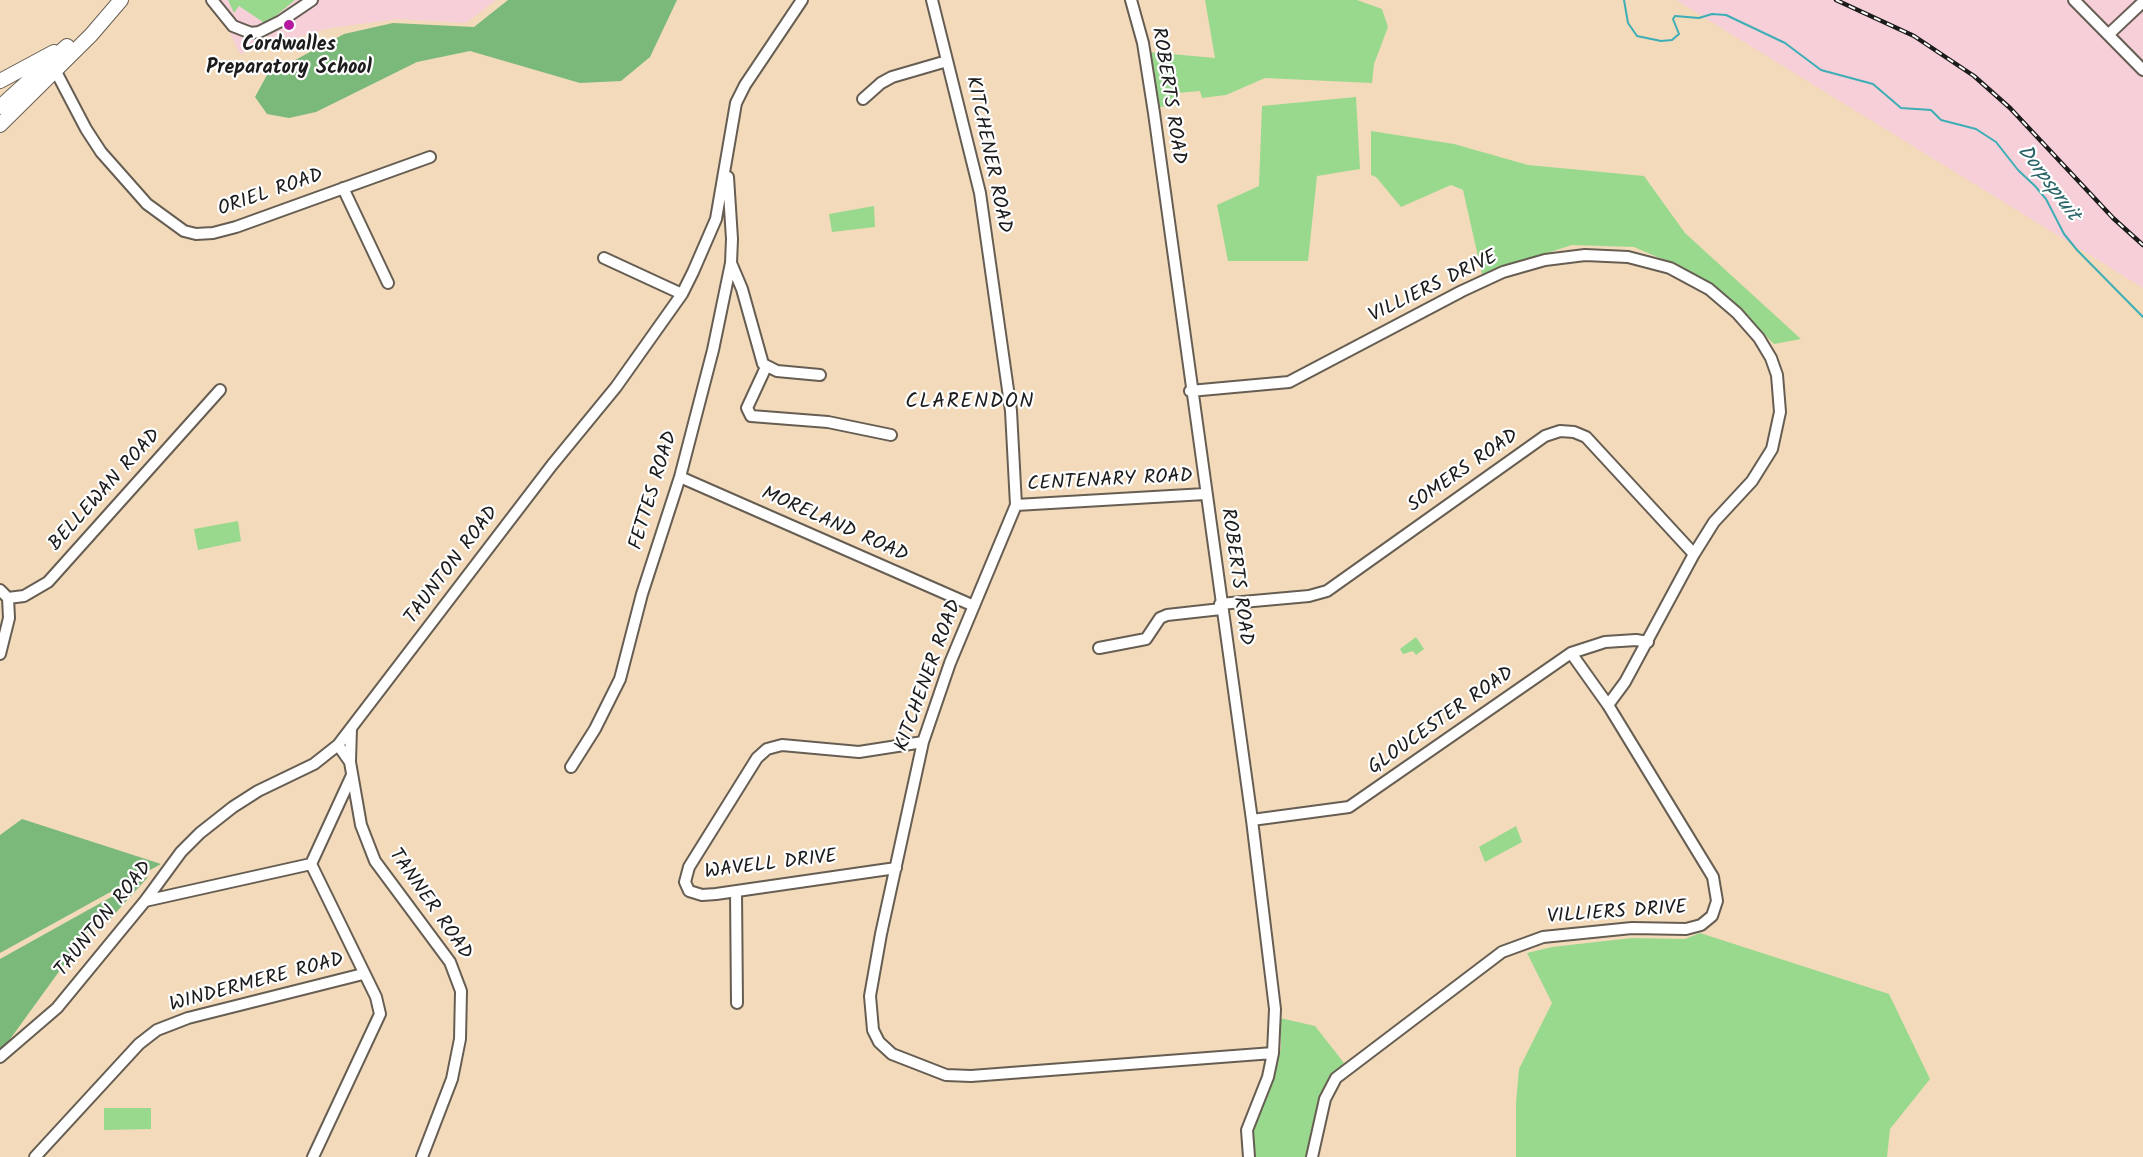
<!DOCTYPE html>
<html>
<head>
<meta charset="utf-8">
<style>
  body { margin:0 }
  canvas { display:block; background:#f2daba }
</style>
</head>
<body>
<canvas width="2143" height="1157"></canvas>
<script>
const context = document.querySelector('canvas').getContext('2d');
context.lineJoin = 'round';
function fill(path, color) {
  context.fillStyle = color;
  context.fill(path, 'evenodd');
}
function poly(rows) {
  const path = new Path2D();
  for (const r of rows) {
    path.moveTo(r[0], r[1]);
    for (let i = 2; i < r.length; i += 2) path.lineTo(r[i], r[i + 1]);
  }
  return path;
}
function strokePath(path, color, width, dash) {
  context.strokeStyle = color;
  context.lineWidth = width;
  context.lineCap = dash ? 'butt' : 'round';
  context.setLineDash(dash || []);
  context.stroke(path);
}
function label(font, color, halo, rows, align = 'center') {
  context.font = font + ' Kalam,sans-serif';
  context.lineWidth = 4.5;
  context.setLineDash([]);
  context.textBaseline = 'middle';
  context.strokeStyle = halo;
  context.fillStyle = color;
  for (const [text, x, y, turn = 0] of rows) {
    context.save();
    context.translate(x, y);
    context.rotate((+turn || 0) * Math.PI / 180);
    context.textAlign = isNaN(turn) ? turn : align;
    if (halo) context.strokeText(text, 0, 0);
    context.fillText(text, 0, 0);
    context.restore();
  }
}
const built = poly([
  [214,0,496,0,466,23,398,19,330,28,240,54],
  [1676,0,2143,0,2143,288]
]);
const green = poly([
  [228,0,295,0,266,24,239,6,234,13],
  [1205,0,1357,0,1382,9,1388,27,1374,64,1372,83,1265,78,1226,95,1202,98,1200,91,1177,93,1175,106,1158,107,1149,52,1215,58],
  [1356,97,1360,169,1317,176,1308,261,1228,261,1217,205,1259,186,1262,106],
  [1371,131,1454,144,1528,165,1644,176,1685,233,1801,339,1774,344,1721,291,1690,271,1634,247,1572,245,1482,274,1463,190,1451,185,1401,207,1376,177,1371,175],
  [874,206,875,227,832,232,829,214],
  [238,521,241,541,198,550,194,529],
  [1416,637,1424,649,1416,655,1413,651,1403,654,1400,649],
  [1516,826,1522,842,1485,862,1479,847],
  [1700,933,1889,994,1930,1079,1890,1129,1887,1157,1516,1157,1516,1103,1519,1069,1552,1003,1527,953,1552,947,1632,938,1685,939],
  [1280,1018,1315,1026,1344,1063,1326,1084,1307,1157,1253,1157,1249,1136,1281,1049],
  [104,1108,151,1108,151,1129,104,1130]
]);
const forest = poly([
  [508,0,677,0,650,57,621,81,580,83,470,51,417,62,316,112,289,118,267,114,255,97,267,75,344,34,393,23,474,27],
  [22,819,161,864,0,953,0,835],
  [149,876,110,919,100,915,0,1053,0,959]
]);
const stream = poly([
  [1624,0,1628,23,1637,36,1661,41,1672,40,1679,34,1673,19,1675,16,1699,18,1712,14,1726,15,1785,43,1821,70,1873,84,1901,108,1931,110,1941,120,1976,129,1996,142,2018,170,2035,186,2046,199,2064,234,2077,250,2143,317]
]);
const minor = poly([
  [212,0,233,26,251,33,259,32,281,21,312,0],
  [932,0,980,193,1011,411,1016,505,950,663,923,742,881,934,870,996,873,1030,879,1042,892,1054,946,1075,971,1076,1273,1053],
  [1131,0,1143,43,1154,113,1252,820,1275,1009,1273,1053,1268,1077,1247,1130,1249,1157],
  [2074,0,2143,70],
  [2109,34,2143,2],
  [53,66,86,129,101,152,147,204,184,231,196,234,213,233,236,227,430,157],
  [863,99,881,83,892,77,947,61],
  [343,188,388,283],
  [604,258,682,294],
  [731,263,742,289,763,364,777,371,820,375],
  [766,367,747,408,751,416,828,422,891,435],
  [1190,391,1289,382,1462,291,1503,272,1545,260,1585,255,1628,257,1670,268,1709,289,1737,313,1759,338,1771,358,1777,375,1780,412,1772,449,1752,481,1714,522,1694,554,1625,682,1608,705],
  [680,477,974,606],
  [1016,505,1205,494],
  [0,590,8,598,9,618,0,654],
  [8,598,24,596,48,582,220,390],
  [1220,604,1309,596,1327,591,1545,436,1560,431,1574,432,1586,437,1694,554],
  [1099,648,1146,639,1160,618,1167,615,1221,609],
  [338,745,350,762,361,825,375,861,450,962,461,991,460,1039,452,1079,422,1157],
  [350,761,351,728],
  [571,767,595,729,620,679,642,594,680,477,713,350,731,263,732,239,728,177],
  [1252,820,1349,807,1571,653,1605,642,1636,640,1648,642],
  [896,868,716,894,702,895,689,891,685,882,689,867,757,758,767,749,782,745,859,752,923,742],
  [736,891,737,1003],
  [145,901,311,864],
  [0,1057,57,1008,145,901,181,852,200,833,233,807,258,791,314,764,338,745,552,465,616,387,682,294,693,272,716,219,736,103,745,85,802,0],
  [35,1157,139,1044,157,1030,188,1018,363,974],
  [313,1157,380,1014,376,997,311,864,352,775],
  [1312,1157,1325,1099,1336,1078,1502,952,1543,937,1632,928,1686,929,1701,925,1712,916,1717,901,1713,877,1608,705,1571,653]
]);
const major = poly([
  [0,81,54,52],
  [0,107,67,46],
  [0,125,91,35,121,0]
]);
const rail = poly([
  [1836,0,1914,36,1974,76,2010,108,2113,218,2143,245]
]);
const markers = [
  [289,25,6,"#b5179e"]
];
const poiNames = [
  ["Cordwalles",289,47],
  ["Preparatory School",289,70]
];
const streetNames = [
  ["ROBERTS ROAD",1167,96,81],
  ["KITCHENER ROAD",987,155,78],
  ["ORIEL ROAD",271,194,-19],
  ["VILLIERS DRIVE",1434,288,-26],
  ["SOMERS ROAD",1464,472,-35],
  ["CENTENARY ROAD",1110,482,-3],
  ["BELLEWAN ROAD",106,491,-48],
  ["FETTES ROAD",655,491,-73],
  ["MORELAND ROAD",834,526,24],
  ["TAUNTON ROAD",453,566,-53],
  ["ROBERTS ROAD",1235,577,82],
  ["KITCHENER ROAD",930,676,-70],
  ["GLOUCESTER ROAD",1442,722,-35],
  ["WAVELL DRIVE",771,866,-7],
  ["TANNER ROAD",429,905,55],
  ["VILLIERS DRIVE",1617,914,-4],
  ["TAUNTON ROAD",105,920,-51],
  ["WINDERMERE ROAD",257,984,-15]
];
const waterNames = [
  ["Dorpspruit",2047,184,53]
];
const neighbourhoodNames = [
  ["CLARENDON",970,403]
];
fill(built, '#f6cfd8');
fill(green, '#99d98e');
fill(forest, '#7ab979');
strokePath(stream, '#3daeb6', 2);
strokePath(minor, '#675e53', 14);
strokePath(major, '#675e53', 16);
strokePath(minor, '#fff', 10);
strokePath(major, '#fff', 14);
strokePath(rail, '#1c1c1c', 4.5);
strokePath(rail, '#fff', 2, [7]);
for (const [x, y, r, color] of markers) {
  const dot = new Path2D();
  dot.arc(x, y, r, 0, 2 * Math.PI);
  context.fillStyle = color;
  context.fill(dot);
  strokePath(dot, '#fff', 2);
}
label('bold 20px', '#1c1c1c', '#fff', poiNames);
label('20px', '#1c1c1c', '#fff', streetNames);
label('italic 21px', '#2c6569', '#fff', waterNames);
context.letterSpacing = '1.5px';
label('21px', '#1c1c1c', '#fff', neighbourhoodNames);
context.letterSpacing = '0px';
</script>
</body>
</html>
